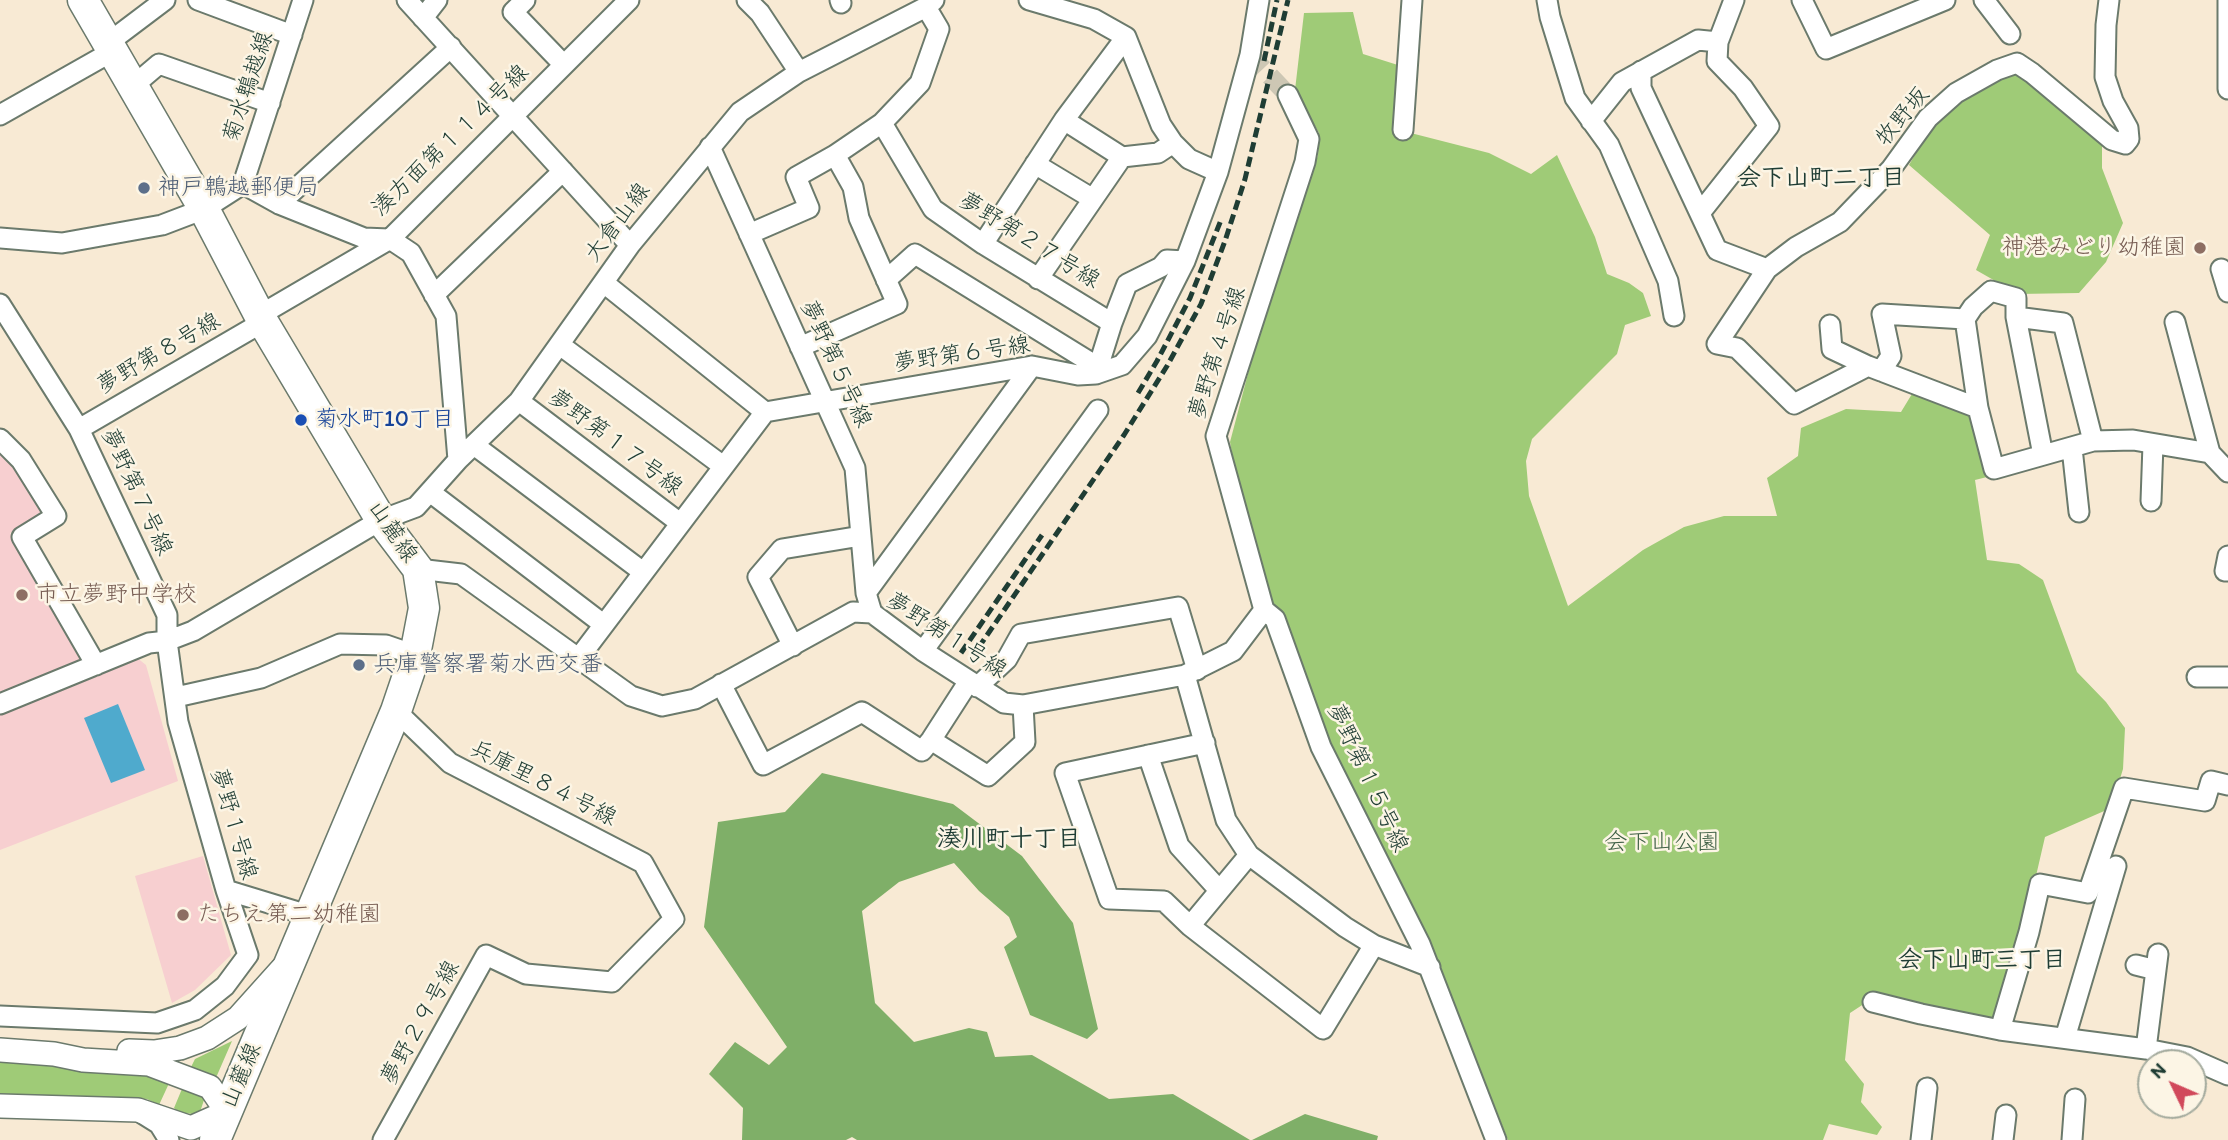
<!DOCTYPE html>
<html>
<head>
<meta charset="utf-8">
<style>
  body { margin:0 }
  #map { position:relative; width:2228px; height:1140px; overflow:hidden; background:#f8ead4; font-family:Itim,sans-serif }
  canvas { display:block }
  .north { position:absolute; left:2137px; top:1049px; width:70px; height:70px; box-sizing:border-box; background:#fcf5e5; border:2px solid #a4ab9e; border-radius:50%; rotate:314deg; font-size:19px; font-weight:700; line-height:28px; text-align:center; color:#1f3d34 }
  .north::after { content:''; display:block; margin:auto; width:24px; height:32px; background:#d1495b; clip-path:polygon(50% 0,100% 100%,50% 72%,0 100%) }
</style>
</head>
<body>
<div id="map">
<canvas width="2228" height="1140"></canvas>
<div class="north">N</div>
</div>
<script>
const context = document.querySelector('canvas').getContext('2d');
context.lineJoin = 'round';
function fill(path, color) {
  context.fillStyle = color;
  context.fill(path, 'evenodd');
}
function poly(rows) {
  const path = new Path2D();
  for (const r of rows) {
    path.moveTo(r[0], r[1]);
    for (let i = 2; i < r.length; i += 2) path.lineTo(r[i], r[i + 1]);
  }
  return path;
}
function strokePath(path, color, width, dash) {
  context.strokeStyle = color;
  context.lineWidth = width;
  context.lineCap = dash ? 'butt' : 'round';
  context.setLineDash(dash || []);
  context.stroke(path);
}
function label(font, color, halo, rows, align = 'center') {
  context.font = font + ' Itim,"Klee One",sans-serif';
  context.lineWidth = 5;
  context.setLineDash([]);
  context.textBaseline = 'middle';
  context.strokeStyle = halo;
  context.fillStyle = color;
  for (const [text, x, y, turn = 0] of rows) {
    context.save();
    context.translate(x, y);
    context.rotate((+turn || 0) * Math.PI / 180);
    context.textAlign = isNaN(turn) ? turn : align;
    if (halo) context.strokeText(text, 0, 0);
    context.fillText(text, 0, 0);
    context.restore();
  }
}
const built = poly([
  [0,450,15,465,43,514,10,533,90,676,136,657,146,665,178,781,0,850],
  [203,856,231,955,195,990,172,1003,135,876]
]);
const green = poly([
  [1353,12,1363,54,1401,66,1399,130,1489,153,1531,174,1557,155,1595,237,1607,274,1629,283,1643,293,1651,316,1625,325,1617,354,1532,439,1526,461,1529,496,1568,606,1643,550,1684,527,1724,516,1777,516,1767,478,1798,456,1801,428,1846,409,1901,412,1915,389,1976,415,1991,476,1975,480,1987,560,2019,564,2043,580,2077,672,2106,702,2125,728,2123,769,2111,808,2045,837,2023,932,1996,1024,1876,996,1850,1013,1845,1060,1864,1084,1861,1102,1882,1127,1877,1135,1829,1124,1823,1140,1508,1140,1434,954,1327,745,1288,637,1267,591,1240,498,1230,442,1250,366,1318,155,1319,133,1295,90,1304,13],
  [2019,72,2102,141,2102,168,2123,223,2106,262,2079,293,2018,294,1976,270,1990,235,1909,165,1936,119,1963,96,1999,76],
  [232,1041,215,1080,189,1071,195,1059],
  [0,1062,153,1073,171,1079,159,1105,147,1099,0,1094],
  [184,1084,206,1094,199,1115,178,1112,174,1108]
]);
const forest = poly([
  [822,773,953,804,1022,856,1073,923,1098,1029,1087,1039,1030,1015,1004,947,1017,937,1009,917,979,891,954,863,899,882,862,911,875,1003,914,1042,969,1028,987,1032,995,1057,1032,1055,1109,1099,1173,1094,1250,1140,857,1140,852,1137,846,1140,742,1140,743,1108,709,1074,735,1042,769,1065,787,1047,704,927,718,822,785,812],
  [1305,1114,1378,1136,1377,1140,1252,1140]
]);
const water = poly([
  [118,704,145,770,111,783,84,718]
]);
const minorTunnel = poly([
  [1250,55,1288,95]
]);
const minor = poly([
  [198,0,292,35],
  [407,0,630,245],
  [525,0,513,12,564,65],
  [747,0,760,13,799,72],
  [840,0,841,3],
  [1029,0,1094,19,1126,37,1161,125,1173,143,1189,159,1218,172],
  [1547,0,1550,17,1575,98,1609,145,1668,281,1674,316],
  [1802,0,1826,49,1945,0],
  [1984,0,2010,34],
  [2109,0,2106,25,2105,77,2113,101,2128,128,2129,139,2125,144,2112,140,2032,73,2017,63,1997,70,1956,93,1928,118,1891,169,1840,222,1796,247,1767,269,1717,344,1737,348,1794,404,1868,366,1978,408,1994,469,2093,441,2133,440,2210,453,2228,472],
  [2228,0,2228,89],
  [926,7,939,29,920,83,882,123,933,209,983,244,1112,323,1096,374],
  [423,18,437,0],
  [108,43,165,0],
  [1641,71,1641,88,1717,250,1767,269],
  [133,86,159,64,270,103],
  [0,115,113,51],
  [1064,120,1122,157],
  [1591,121,1622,82,1698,40,1718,42,1734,0],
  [1403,130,1412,0],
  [710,147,855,468,866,593,872,613],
  [1035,164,1093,199],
  [243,184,279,204,364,238,389,239],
  [279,204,451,47],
  [1700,213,1769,126,1743,88,1717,61,1718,42],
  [749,234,809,208,796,177,835,155,882,123],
  [0,238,62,243,162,225,204,209,243,184,303,0],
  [390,239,411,253,446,316,458,460],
  [983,244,1064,120,1126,37],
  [2221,269,2228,292],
  [1038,279,1122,157,1158,153,1173,143],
  [886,280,915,254,1098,367],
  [604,283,765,412],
  [434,295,563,171],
  [0,304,79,429,167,615,167,641,178,722,226,890,248,955,225,986,195,1010,157,1023,0,1016],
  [260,315,390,239,629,0],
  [2175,322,2210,453],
  [1112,323,1127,284,1161,267,1167,260,1185,261],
  [1830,325,1832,349,1868,366],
  [560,345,723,466],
  [800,347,897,304,859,218,853,187,835,155],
  [1881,371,1891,356,1882,314,1965,319],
  [519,401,680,523],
  [1978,408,1965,319,1973,307,1991,291,2016,298,2016,317],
  [79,429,263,322],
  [0,439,21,460,56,516,22,537,96,665],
  [474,445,643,572],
  [2072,448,2079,512],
  [2043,455,2016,317,2063,323,2093,441],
  [430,492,603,624],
  [2151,501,2153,444],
  [2228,556,2225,571,2228,571],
  [418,569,461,574,631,696,662,706,695,699,853,612,872,613,923,651,1004,703,1023,705,1185,675,1226,820,1249,855,1345,927,1374,945,1430,967],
  [866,593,1032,366],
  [1264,610,1275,619,1321,747,1420,944,1496,1140],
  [793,646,758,577,782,549,861,536],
  [923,651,1098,410],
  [578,659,765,412,1032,366,1078,375,1096,374,1122,365,1147,336,1185,261,1218,172,1250,55,1259,0],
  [1185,675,1233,651,1264,610,1216,436,1305,162,1309,139,1288,95],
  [2197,677,2228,677],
  [721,684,763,765,862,712,922,751,931,740,969,681],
  [977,687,1007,659,1021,634,1178,607,1197,670],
  [176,697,261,678,340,644,386,645,415,655],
  [0,704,149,643,167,641,193,631,381,520,416,507,458,460,519,401,630,245,740,112,799,72,926,7,934,0],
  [931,740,988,776,1025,742,1023,705],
  [1205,743,1065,773,1109,899,1164,901,1190,926,1323,1029,1374,945],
  [1148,755,1179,846,1219,890],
  [226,890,308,915],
  [1190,926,1249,855],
  [2136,965,2156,970],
  [1873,1002,1921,1014,2000,1030,2146,1049,2187,1057,2228,1075],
  [2000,1030,2029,932,2040,884,2088,893,2124,788,2205,801,2211,781,2228,785],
  [2065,1038,2116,866],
  [2146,1049,2158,954],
  [143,1114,159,1124,169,1140],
  [383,1140,486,955,526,974,612,982,674,919,643,863,450,763,396,711],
  [1921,1140,1927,1088],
  [2003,1140,2006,1115],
  [2072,1140,2075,1099]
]);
const tertiary = poly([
  [0,1050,54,1054,83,1060,149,1064,210,1087,227,1112,191,1128,138,1110,0,1106],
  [129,1051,154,1052,180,1048,207,1038,238,1018,282,969]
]);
const primary = poly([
  [83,0,204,209,263,322,381,520,418,569,424,608,415,655,396,711,215,1140]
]);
const rail = poly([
  [1264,61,1277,0],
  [1138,393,1157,361,1190,298,1221,220],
  [961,653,1042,535],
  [970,660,1124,435,1167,366,1201,304,1225,241,1245,179,1288,0]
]);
const markers = [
  [144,188,7,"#5c6f8a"],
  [2200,248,7,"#8d6e63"],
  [301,420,7,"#1a4fb4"],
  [22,595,7,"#8d6e63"],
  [359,665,7,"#5c6f8a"],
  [183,915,7,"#8d6e63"]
];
const streetNames = [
  ["菊水鵯越線",249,87,-72],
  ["牧野坂",1903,117,-50],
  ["湊方面第１１４号線",451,141,-44],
  ["大倉山線",618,223,-53],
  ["夢野第２７号線",1029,241,32],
  ["夢野第４号線",1218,353,-72],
  ["夢野第８号線",159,354,-30],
  ["夢野第６号線",962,355,-8],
  ["夢野第５号線",835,364,65],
  ["夢野第１７号線",615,443,37],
  ["夢野第７号線",136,492,65],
  ["山麓線",392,532,56],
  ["夢野第１号線",946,636,33],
  ["夢野第１５号線",1367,778,65],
  ["兵庫里８４号線",543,784,27],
  ["夢野１号線",233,824,74],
  ["夢野２９号線",421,1023,-61],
  ["山麓線",242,1076,-67]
];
const serviceNames = [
  ["神戸鵯越郵便局",158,188],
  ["兵庫警察署菊水西交番",373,665]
];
const educationNames = [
  ["神港みどり幼稚園",2186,248,"right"],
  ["市立夢野中学校",36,595],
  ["たちえ第二幼稚園",197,915]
];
const transitNames = [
  ["菊水町10丁目",315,420]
];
const parkNames = [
  ["会下山公園",1662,843]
];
const neighbourhoodNames = [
  ["会下山町二丁目",1821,179],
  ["湊川町十丁目",1009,840],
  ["会下山町三丁目",1982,961]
];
fill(built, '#f7cfd0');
fill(green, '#9fcb77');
fill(forest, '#7faf68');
fill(water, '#4faacd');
strokePath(minorTunnel, '#cdc7b4', 19, [19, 10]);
strokePath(minor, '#6b7a6c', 23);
strokePath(tertiary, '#6b7a6c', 26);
strokePath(primary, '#6b7a6c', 33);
strokePath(minor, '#fff', 19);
strokePath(tertiary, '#fff', 23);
strokePath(primary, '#fff', 30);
strokePath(rail, '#1f3d34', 5, [10, 5]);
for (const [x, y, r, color] of markers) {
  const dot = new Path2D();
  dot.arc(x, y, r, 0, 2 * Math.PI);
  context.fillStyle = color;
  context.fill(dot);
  strokePath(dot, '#fcf5e5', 2.5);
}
label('23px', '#1f3d34', '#fcf5e5', streetNames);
label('23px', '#4e5e75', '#fcf5e5', serviceNames, 'left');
label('23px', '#785e54', '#fcf5e5', educationNames, 'left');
label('23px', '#164399', '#fcf5e5', transitNames, 'left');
label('23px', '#3f6045', '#fcf5e5', parkNames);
label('bold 24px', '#1f3d34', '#fcf5e5', neighbourhoodNames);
</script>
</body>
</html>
